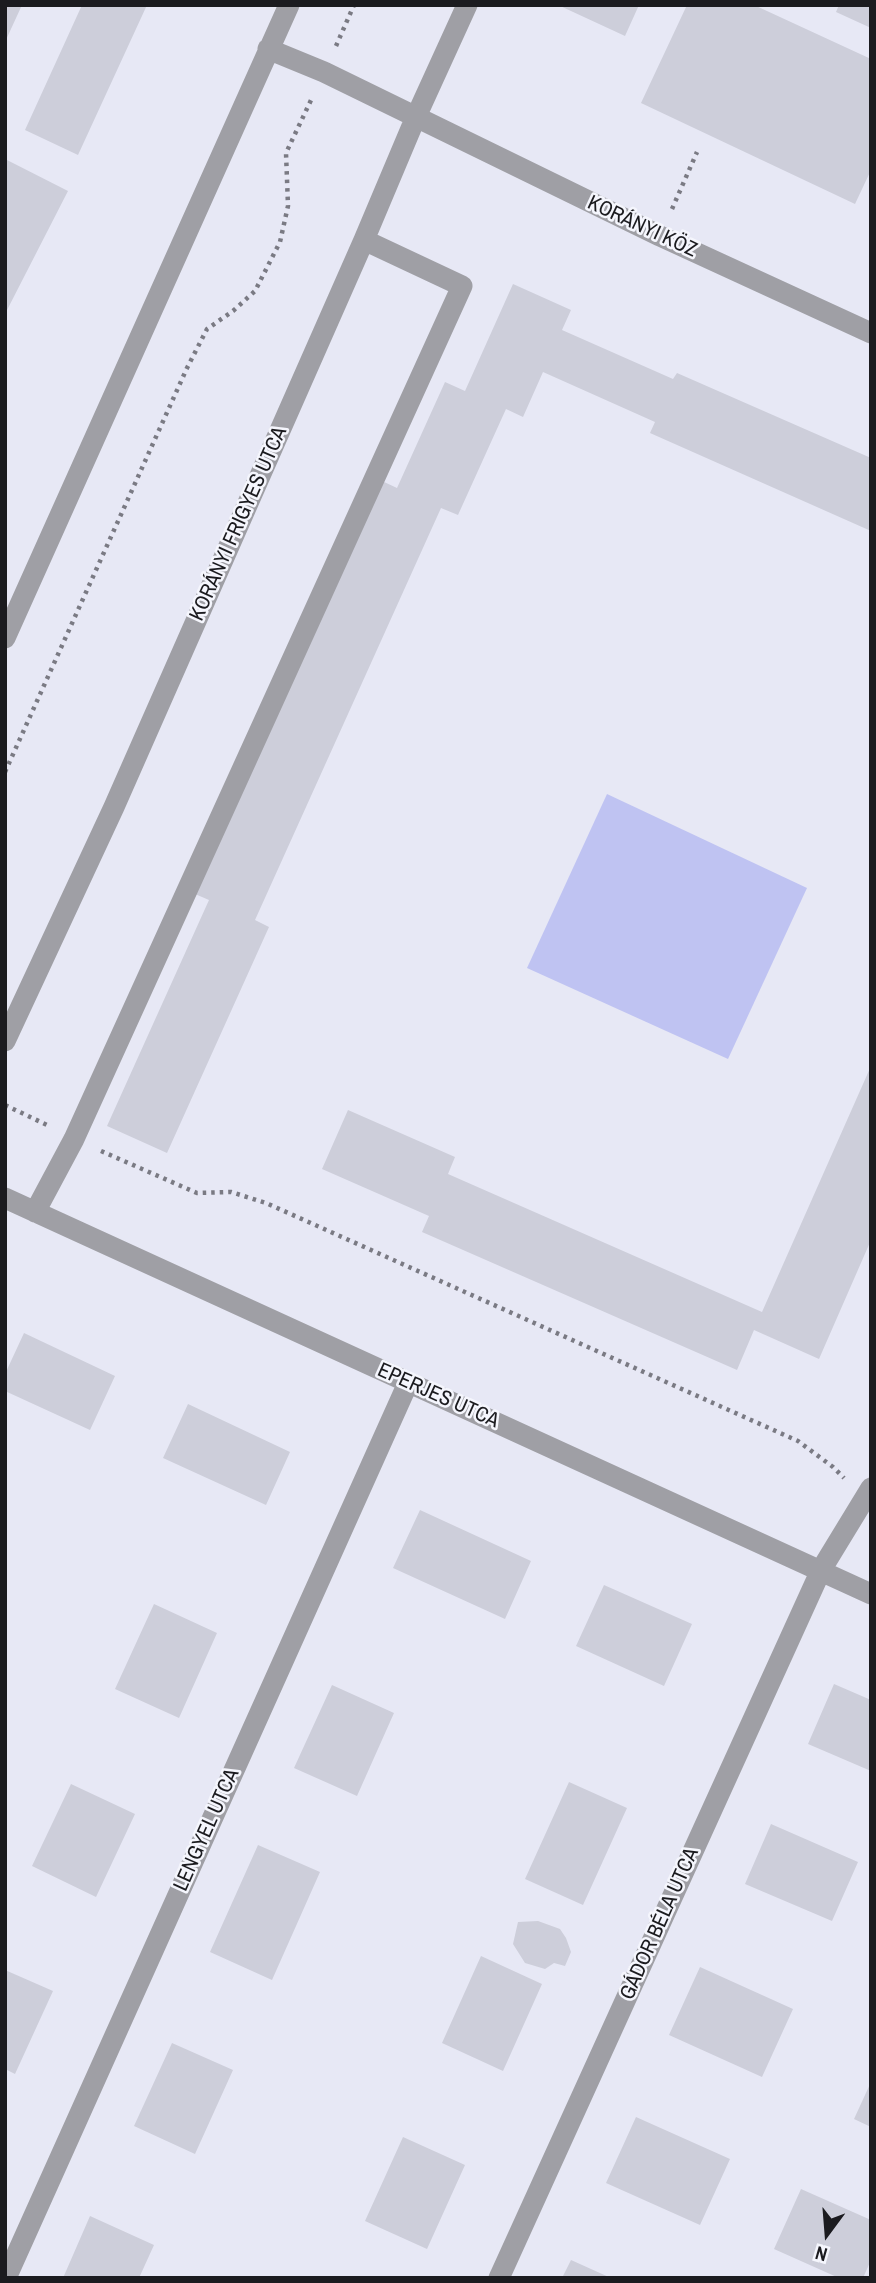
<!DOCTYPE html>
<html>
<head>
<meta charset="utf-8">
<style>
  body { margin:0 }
  #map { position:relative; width:876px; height:2283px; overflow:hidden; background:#e7e8f5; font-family:"Archivo Narrow",sans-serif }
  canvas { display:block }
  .frame { position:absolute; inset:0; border:7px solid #1b1b1f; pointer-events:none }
  .north { position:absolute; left:792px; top:2199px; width:70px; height:70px; -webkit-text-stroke:5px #f5f6fd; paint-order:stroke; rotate:196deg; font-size:19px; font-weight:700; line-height:28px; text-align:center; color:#1b1b1f }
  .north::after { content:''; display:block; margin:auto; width:24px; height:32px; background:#1b1b1f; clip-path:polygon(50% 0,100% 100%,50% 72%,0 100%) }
</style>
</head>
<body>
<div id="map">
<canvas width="876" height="2283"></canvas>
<div class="frame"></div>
<div class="north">N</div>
</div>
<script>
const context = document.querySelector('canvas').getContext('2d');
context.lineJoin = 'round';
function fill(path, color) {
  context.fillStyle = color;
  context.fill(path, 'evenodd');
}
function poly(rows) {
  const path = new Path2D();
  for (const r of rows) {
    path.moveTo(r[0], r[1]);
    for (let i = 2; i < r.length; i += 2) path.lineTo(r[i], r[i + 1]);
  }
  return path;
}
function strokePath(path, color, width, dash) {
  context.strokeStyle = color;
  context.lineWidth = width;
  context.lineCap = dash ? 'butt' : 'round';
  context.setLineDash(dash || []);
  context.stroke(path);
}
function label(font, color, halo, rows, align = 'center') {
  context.font = font + ' "Archivo Narrow",sans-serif';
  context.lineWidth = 5;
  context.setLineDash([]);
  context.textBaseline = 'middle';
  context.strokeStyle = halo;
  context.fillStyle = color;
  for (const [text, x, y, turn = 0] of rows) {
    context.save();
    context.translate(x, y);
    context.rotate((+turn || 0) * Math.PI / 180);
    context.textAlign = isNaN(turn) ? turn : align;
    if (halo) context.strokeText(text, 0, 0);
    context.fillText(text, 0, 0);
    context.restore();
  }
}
const green = poly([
  [607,794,807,888,728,1059,527,968]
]);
const building = poly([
  [5,5,22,5,5,42],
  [82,5,147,5,78,155,25,130],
  [558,5,639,5,625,36],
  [687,5,754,5,871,59,871,170,855,204,641,103],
  [839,5,871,5,871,28,836,12],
  [5,159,68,191,5,314],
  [513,284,571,310,562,330,673,379,677,373,871,458,871,531,650,433,655,422,543,372,523,417,506,409,458,515,441,508,255,920,269,927,167,1153,107,1126,209,900,195,894,382,481,397,488,445,382,465,391],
  [871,1066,871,1240,819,1359,754,1330,737,1370,422,1232,429,1216,322,1169,348,1110,455,1157,448,1174,762,1312],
  [24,1333,115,1376,90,1430,5,1391,5,1374],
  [188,1404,290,1452,266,1505,163,1458],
  [420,1510,531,1561,505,1619,393,1568],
  [604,1585,692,1624,664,1686,576,1646],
  [154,1604,217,1633,179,1718,115,1689],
  [834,1684,871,1700,871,1771,808,1744],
  [332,1685,394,1713,357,1796,294,1768],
  [569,1782,627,1808,583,1905,525,1879],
  [71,1784,135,1814,96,1897,32,1866],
  [771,1824,858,1862,832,1921,745,1884],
  [258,1845,320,1872,272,1980,210,1952],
  [538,1921,560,1929,566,1938,571,1952,565,1966,554,1963,545,1969,525,1963,513,1944,518,1922],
  [481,1956,542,1984,503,2071,442,2043],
  [700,1967,793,2009,762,2077,669,2035],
  [5,1970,53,1991,15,2074,5,2069],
  [172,2043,233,2070,195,2154,134,2126],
  [871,2082,871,2127,854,2119],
  [636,2117,730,2159,700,2225,606,2183],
  [403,2137,465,2165,427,2249,365,2221],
  [801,2189,871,2220,871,2260,863,2278,839,2278,774,2249],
  [90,2216,154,2245,139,2278,63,2278],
  [571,2260,611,2278,562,2278]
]);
const path = poly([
  [336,46,354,5],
  [672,209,697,152],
  [5,772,187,368,207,329,233,311,255,291,280,242,288,206,286,153,312,98],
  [5,1105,49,1126],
  [101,1151,197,1193,231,1192,266,1203,798,1441,833,1467,844,1478]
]);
const minor = poly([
  [268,49,324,72,660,236,871,333],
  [5,638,289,5],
  [5,1041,114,807,364,240,415,119,467,5],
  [5,1198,871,1594],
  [35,1212,74,1139,462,286,364,240],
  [6,2278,408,1383],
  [499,2278,821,1570,871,1488]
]);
const streetNames = [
  ["KORÁNYI KÖZ",642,227,25],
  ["KORÁNYI FRIGYES UTCA",239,524,-66],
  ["EPERJES UTCA",438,1396,24],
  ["LENGYEL UTCA",207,1830,-66],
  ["GÁDOR BÉLA UTCA",660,1924,-66]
];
fill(green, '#bfc3f2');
fill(building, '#cdceda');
strokePath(path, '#7a7a83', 4.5, [3.5, 5]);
strokePath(minor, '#9f9fa5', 21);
label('21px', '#1b1b1f', '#f5f6fd', streetNames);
</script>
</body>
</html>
